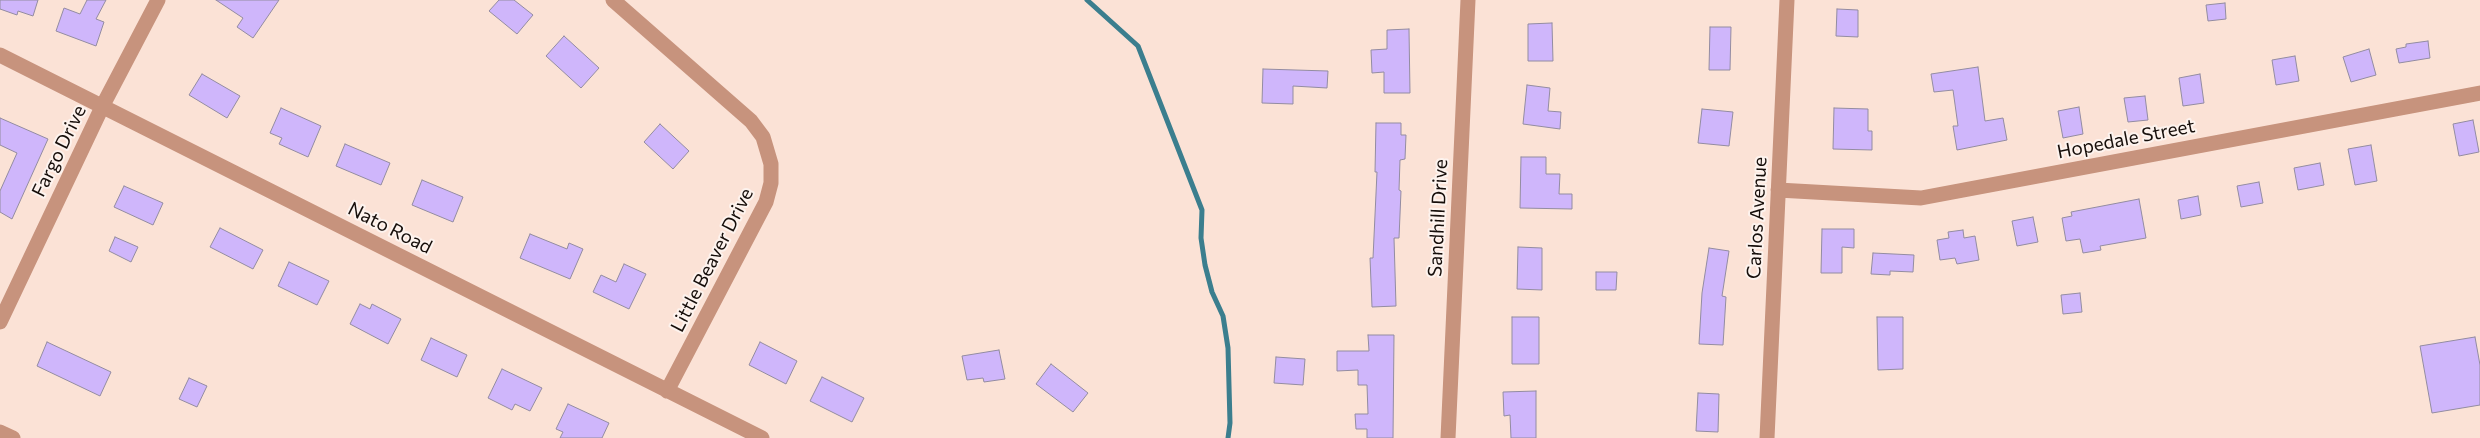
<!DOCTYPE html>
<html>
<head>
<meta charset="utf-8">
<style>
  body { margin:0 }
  canvas { display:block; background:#fbe2d6 }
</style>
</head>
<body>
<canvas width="2480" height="438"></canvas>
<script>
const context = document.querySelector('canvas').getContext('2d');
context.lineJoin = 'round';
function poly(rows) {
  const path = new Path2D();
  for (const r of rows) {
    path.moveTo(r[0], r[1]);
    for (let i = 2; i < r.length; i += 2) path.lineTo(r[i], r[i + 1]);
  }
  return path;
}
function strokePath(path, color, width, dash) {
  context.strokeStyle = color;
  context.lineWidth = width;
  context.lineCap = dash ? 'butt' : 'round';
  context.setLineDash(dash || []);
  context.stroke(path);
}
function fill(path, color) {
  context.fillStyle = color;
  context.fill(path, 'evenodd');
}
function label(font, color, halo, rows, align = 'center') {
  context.font = font + ' Commissioner,sans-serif';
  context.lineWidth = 4;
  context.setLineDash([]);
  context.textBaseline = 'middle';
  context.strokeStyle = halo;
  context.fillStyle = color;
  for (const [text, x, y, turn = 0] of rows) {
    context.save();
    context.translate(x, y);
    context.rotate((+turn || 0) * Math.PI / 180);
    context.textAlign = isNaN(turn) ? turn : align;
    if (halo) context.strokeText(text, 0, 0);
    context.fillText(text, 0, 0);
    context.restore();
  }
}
const stream = poly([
  [1087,0,1138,46,1202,210,1201,238,1205,265,1212,292,1223,316,1228,348,1230,423,1228,438]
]);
const building = poly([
  [0,0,38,0,33,16,18,11,17,15,0,9,0,0],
  [87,0,106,0,96,19,104,22,96,46,56,31,64,8,80,14,87,0],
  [216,0,279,0,253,38,237,27,243,18,216,0],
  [499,0,514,0,533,15,517,34,489,11,499,0],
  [2225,3,2226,19,2208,21,2206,5,2225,3],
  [1837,9,1858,10,1858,37,1836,36,1837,9],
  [1552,23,1553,61,1528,61,1528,24,1552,23],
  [1710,27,1731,27,1730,70,1709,70,1710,27],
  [1409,29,1410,93,1384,93,1384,72,1372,73,1371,50,1387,49,1387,30,1409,29],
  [564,36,599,68,581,88,546,56,564,36],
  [2428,41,2430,58,2399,63,2396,49,2406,47,2406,44,2428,41],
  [2369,49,2376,75,2351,82,2343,57,2369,49],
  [2295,56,2299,81,2276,85,2272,60,2295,56],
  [1978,67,1985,121,2003,118,2007,140,1957,150,1953,126,1958,126,1953,90,1934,92,1931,74,1978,67],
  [1263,69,1328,71,1327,88,1293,86,1293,104,1262,103,1263,69],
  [202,74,240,96,227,118,189,95,202,74],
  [2200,74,2204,103,2183,106,2179,78,2200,74],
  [1527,85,1550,88,1548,111,1561,112,1560,129,1523,124,1527,85],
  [2145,96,2148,120,2128,122,2124,98,2145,96],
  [2079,107,2083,134,2063,138,2058,111,2079,107],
  [281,108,321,126,308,157,279,144,282,138,270,133,281,108],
  [1834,108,1868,109,1868,131,1872,131,1872,150,1833,149,1834,108],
  [1702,109,1733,112,1729,146,1698,143,1702,109],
  [0,118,48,139,12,219,0,212,0,191,17,153,0,145,0,118],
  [2473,120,2479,152,2459,156,2453,124,2473,120],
  [1376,123,1401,123,1401,135,1406,135,1405,159,1400,160,1399,190,1401,191,1399,238,1394,238,1396,306,1372,307,1370,258,1373,258,1377,172,1375,172,1376,123],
  [660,124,689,151,673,169,644,142,660,124],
  [345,144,390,163,381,185,336,166,345,144],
  [2371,145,2377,181,2355,185,2348,149,2371,145],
  [1521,157,1546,157,1546,174,1560,174,1559,194,1572,194,1572,209,1520,208,1521,157],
  [2320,163,2324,185,2298,190,2294,168,2320,163],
  [422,180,463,197,453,222,412,205,422,180],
  [2259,182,2263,203,2241,207,2237,186,2259,182],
  [124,186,163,203,153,225,114,207,124,186],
  [2198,196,2201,215,2181,219,2178,200,2198,196],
  [2139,199,2146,238,2100,246,2101,250,2083,253,2080,239,2066,241,2062,218,2072,216,2071,212,2139,199],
  [2033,217,2038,242,2017,246,2012,221,2033,217],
  [220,228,263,250,253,269,210,247,220,228],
  [1822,229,1854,229,1854,248,1842,247,1842,273,1821,273,1822,229],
  [1963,230,1964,238,1975,236,1979,260,1957,264,1955,258,1940,260,1937,240,1949,238,1948,232,1963,230],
  [530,234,567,249,569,243,583,249,570,279,520,258,530,234],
  [115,237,138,247,131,262,109,251,115,237],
  [1518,247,1542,248,1542,290,1517,289,1518,247],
  [1709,248,1729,251,1722,296,1726,297,1723,345,1699,344,1702,293,1709,248],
  [1873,253,1914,255,1913,272,1890,271,1890,275,1871,274,1873,253],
  [289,262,329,281,317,305,278,286,289,262],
  [624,264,646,274,629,309,593,292,601,275,616,282,624,264],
  [1596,272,1617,272,1616,290,1596,290,1596,272],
  [2080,293,2082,312,2063,314,2061,295,2080,293],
  [360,304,370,309,372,304,401,319,388,344,350,324,360,304],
  [1512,317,1539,317,1539,364,1512,364,1512,317],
  [1877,317,1903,317,1903,369,1878,370,1877,317],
  [1368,335,1394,335,1393,438,1367,438,1367,429,1356,429,1355,414,1368,414,1367,385,1358,385,1358,370,1337,371,1337,351,1369,351,1368,335],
  [2475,337,2480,365,2480,405,2432,413,2420,346,2475,337],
  [431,338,467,355,457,377,421,360,431,338],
  [47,342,111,372,100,396,37,366,47,342],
  [760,342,797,361,786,384,749,365,760,342],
  [999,350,1005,379,984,382,983,378,967,380,962,356,999,350],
  [1276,357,1305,359,1303,385,1274,383,1276,357],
  [1051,364,1088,393,1073,412,1036,384,1051,364],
  [502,369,542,388,530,411,515,404,512,410,488,398,502,369],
  [822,377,864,398,852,422,810,401,822,377],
  [189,378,207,386,197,407,179,399,189,378],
  [1536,391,1536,438,1511,438,1510,415,1504,416,1503,392,1536,391],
  [1698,393,1719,394,1718,432,1696,431,1698,393],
  [568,404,609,423,602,438,560,438,563,432,556,429,568,404]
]);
const minor = poly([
  [613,0,751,121,763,137,771,164,771,183,766,202,667,391],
  [0,55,762,438],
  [1778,190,1921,198,2480,93],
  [0,322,103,105,158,0],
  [1448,438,1468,0],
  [1767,438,1787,0]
]);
const tertiary = poly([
  [0,432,13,438]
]);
const streetNames = [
  ["Hopedale Street",2126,139,-11],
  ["Fargo Drive",59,151,-64],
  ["Sandhill Drive",1438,218,-87],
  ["Carlos Avenue",1757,218,-87],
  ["Nato Road",390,228,27],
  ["Little Beaver Drive",712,260,-63]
];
strokePath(stream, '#3b7e8e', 5);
fill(building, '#cfb6fb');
strokePath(building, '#938ca1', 1);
strokePath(minor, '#c7937d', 15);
strokePath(tertiary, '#c7937d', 15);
label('19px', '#160e0a', '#fdf3ee', streetNames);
</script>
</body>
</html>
